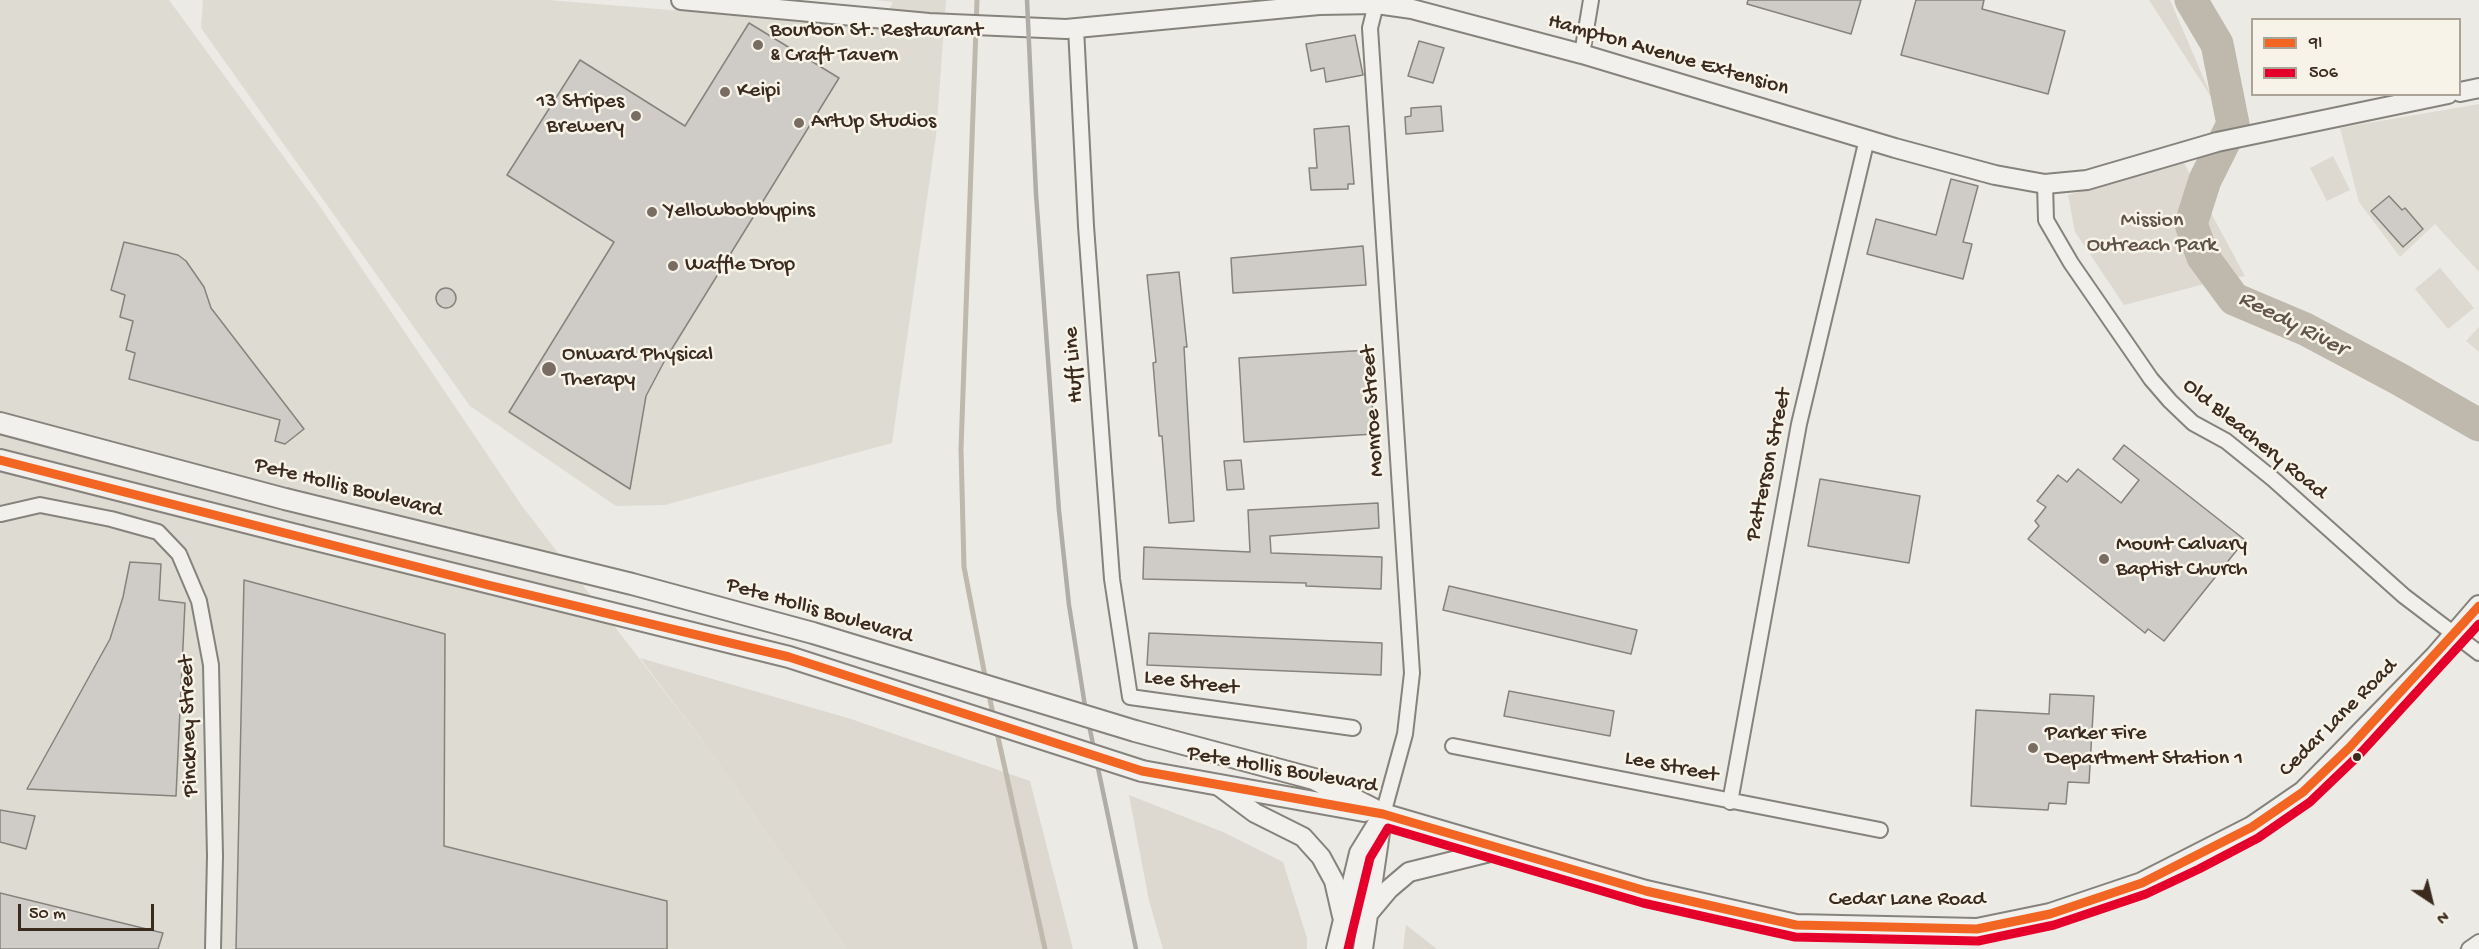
<!DOCTYPE html>
<html>
<head>
<meta charset="utf-8">
<style>
  body { margin:0 }
  #map { position:relative; width:2479px; height:949px; overflow:hidden; background:#eceae4; font-family:"Gochi Hand",sans-serif }
  canvas { display:block }
  .legend { position:absolute; left:2251px; top:18px; width:210px; height:78px; box-sizing:border-box; background:#f7f3e8; border:2px solid #aca397; margin:0; padding:8px 10px; list-style:none; font-size:18px; color:#3b2a1e }
  .legend li { display:flex; align-items:center; gap:12px; height:30px }
  .legend b { width:30px; border:2px solid #aca397 }
  .north { position:absolute; left:2401px; top:871px; width:60px; height:60px; -webkit-text-stroke:4px #f7f3e8; paint-order:stroke; rotate:145deg; font-size:16px; font-weight:700; line-height:24px; text-align:center; color:#3b2a1e }
  .north::after { content:''; display:block; margin:auto; width:21px; height:27px; background:#3b2a1e; clip-path:polygon(50% 0,100% 100%,50% 72%,0 100%) }
  .scale { position:absolute; left:18px; top:904px; width:136px; height:27px; box-sizing:border-box; border:3px solid #3b2a1e; border-top:0; padding-left:8px; font-size:18px; line-height:21px; white-space:nowrap; color:#3b2a1e; -webkit-text-stroke:4px #f7f3e8; paint-order:stroke }
</style>
</head>
<body>
<div id="map">
<canvas width="2479" height="949"></canvas>
<ul class="legend">
<li><b style="height:8px;background:#f26522"></b>9I</li>
<li><b style="height:8px;background:#e4002b"></b>506</li>
</ul>
<div class="north">N</div>
<div class="scale">50 m</div>
</div>
<script>
const context = document.querySelector('canvas').getContext('2d');
context.lineJoin = 'round';
function fill(path, color) {
  context.fillStyle = color;
  context.fill(path, 'evenodd');
}
function poly(rows) {
  const path = new Path2D();
  for (const r of rows) {
    if (r.length === 3) {
      path.moveTo(r[0] + r[2], r[1]);
      path.arc(r[0], r[1], r[2], 0, 2 * Math.PI);
      continue;
    }
    path.moveTo(r[0], r[1]);
    for (let i = 2; i < r.length; i += 2) path.lineTo(r[i], r[i + 1]);
  }
  return path;
}
function strokePath(path, color, width, dash) {
  context.strokeStyle = color;
  context.lineWidth = width;
  context.lineCap = dash ? 'butt' : 'round';
  context.setLineDash(dash || []);
  context.stroke(path);
}
function label(font, color, halo, rows, align = 'center') {
  context.font = font + ' "Gochi Hand",sans-serif';
  context.lineWidth = 5;
  context.setLineDash([]);
  context.textBaseline = 'middle';
  context.strokeStyle = halo;
  context.fillStyle = color;
  for (const [text, x, y, turn = 0] of rows) {
    context.save();
    context.translate(x, y);
    context.rotate((+turn || 0) * Math.PI / 180);
    context.textAlign = isNaN(turn) ? turn : align;
    if (halo) context.strokeText(text, 0, 0);
    context.fillText(text, 0, 0);
    context.restore();
  }
}
const built = poly([
  [0,0,169,0,319,205,522,506,708,748,847,949,0,949],
  [203,0,548,0,880,27,893,2,874,0,946,0,936,136,892,443,665,505,616,506,470,406,201,28],
  [2479,104,2479,272,2435,224,2400,257,2359,202,2340,128],
  [2479,327,2479,352,2466,341]
]);
const green = poly([
  [2149,0,2170,0,2213,100],
  [2333,156,2350,190,2327,201,2310,168],
  [2184,163,2245,276,2224,279,2124,305,2075,232,2068,195],
  [2440,268,2474,308,2448,329,2415,289],
  [640,658,851,719,1030,781,1073,949,847,949,708,748],
  [1129,795,1223,832,1283,862,1307,938,1307,949,1163,949,1149,901],
  [1406,925,1437,949,1403,949]
]);
const stream = poly([
  [977,0,961,449,964,567,986,681],
  [988,690,994,719],
  [996,728,1045,949]
]);
const river = poly([
  [2191,0,2217,44,2233,124,2205,180,2191,224,2203,257,2234,299,2305,329,2399,379,2479,425]
]);
const building = poly([
  [1748,0,1861,0,1851,34,1747,4,1748,0],
  [1916,0,1984,0,1982,9,2065,31,2048,94,1901,55,1916,0],
  [749,23,839,78,665,360,646,396,630,489,509,412,614,242,507,175,580,60,685,126,749,23],
  [1355,35,1363,75,1326,82,1324,68,1311,71,1306,44,1355,35],
  [1419,41,1444,48,1433,83,1408,76,1419,41],
  [1441,106,1443,131,1406,134,1405,117,1411,116,1411,108,1441,106],
  [1349,126,1354,184,1348,184,1348,189,1311,190,1309,168,1317,168,1314,129,1349,126],
  [1951,179,1978,186,1963,242,1972,244,1963,279,1867,254,1876,219,1936,235,1951,179],
  [2389,196,2402,210,2405,208,2423,229,2403,247,2371,211,2389,196],
  [124,242,178,255,186,261,204,287,211,308,304,429,285,444,275,441,280,420,129,379,135,353,126,350,133,321,120,317,125,295,111,290,124,242],
  [1363,246,1366,285,1233,293,1231,258,1363,246],
  [1179,272,1187,347,1184,347,1194,521,1169,523,1162,436,1159,436,1153,363,1156,362,1147,275,1179,272],
  [446,298,10],
  [1369,350,1374,434,1244,442,1239,358,1369,350],
  [2124,445,2245,540,2164,641,2148,629,2145,633,2028,539,2039,526,2035,521,2046,507,2037,501,2058,475,2067,482,2078,469,2121,503,2139,480,2113,459,2124,445],
  [1241,460,1244,489,1227,490,1224,461,1241,460],
  [1820,479,1920,496,1909,563,1808,546,1820,479],
  [1378,503,1379,528,1270,536,1271,553,1382,557,1381,589,1306,586,1306,583,1143,579,1144,547,1250,552,1248,510,1378,503],
  [130,562,161,564,159,600,185,603,176,796,27,789,110,639,123,597,130,562],
  [244,580,445,634,444,846,667,901,667,949,236,949,244,580],
  [1449,586,1637,630,1631,654,1443,610,1449,586],
  [1149,633,1382,643,1381,675,1147,665,1149,633],
  [1509,691,1614,711,1610,736,1504,716,1509,691],
  [2050,694,2094,696,2089,783,2068,782,2066,804,2049,803,2048,810,1971,806,1976,710,2049,714,2050,694],
  [0,810,35,816,26,849,0,842,0,810],
  [0,893,163,933,158,949,0,949,0,893]
]);
const minor = poly([
  [1377,0,1370,28,1412,673,1405,734,1383,814],
  [1076,28,1086,226,1112,579,1130,697,1353,728],
  [1582,54,1591,0],
  [2045,184,2046,220,2071,263,2151,379,2170,401,2193,423,2226,441,2273,479,2404,596,2479,653],
  [1,514,40,505,111,519,158,532,179,554,199,601,211,665,215,856,213,949],
  [1453,746,1880,830],
  [1730,802,1799,424,1867,139],
  [2469,949,2479,942]
]);
const tertiary = poly([
  [681,0,929,23,1066,29,1319,5,1377,4,1412,9,1582,54,1895,148,1995,175,2045,184,2087,180,2217,142,2448,94],
  [2460,92,2479,88],
  [1216,784,1255,813,1303,837,1321,857,1334,881,1342,916],
  [1368,914,1389,889,1409,872,1502,849],
  [1336,949,1359,853,1383,814],
  [1363,949,1382,819]
]);
const secondary = poly([
  [0,423,285,499],
  [0,460,300,536],
  [1135,731,1314,779,1383,814,1646,891,1796,925,1977,929,2050,914,2142,883,2252,827,2303,792,2316,779,2435,657,2479,606],
  [1142,771,1364,811]
]);
const rail = poly([
  [1027,0,1036,194,1059,511,1069,605,1085,706,1136,949]
]);
const secondaryBridge = poly([
  [285,499,632,584,813,633,1135,731],
  [300,536,789,657,1142,771]
]);
const bus1 = poly([
  [0,460,488,585,789,657,1142,771,1383,814,1646,891,1796,925,1977,929,2050,914,2142,883,2252,827,2303,792,2349,748,2479,606]
]);
const bus2 = poly([
  [1348,949,1370,858,1388,828,1643,903,1795,937,1978,941,2054,925,2146,894,2199,869,2258,838,2310,802,2358,756,2479,624]
]);
const markers = [
  [758,45,6,"#796d63"],
  [725,92,6,"#796d63"],
  [636,116,6,"#796d63"],
  [799,123,6,"#796d63"],
  [652,212,6,"#796d63"],
  [673,266,6,"#796d63"],
  [549,369,8,"#796d63"],
  [2104,559,6,"#796d63"],
  [2033,748,6,"#796d63"],
  [2357,757,5,"#3b2a1e"]
];
const poiNames = [
  ["Bourbon St. Restaurant",770,32],
  ["& Craft Tavern",770,57],
  ["Keipi",737,92],
  ["13 Stripes",624,103,"right"],
  ["Brewery",624,128,"right"],
  ["ArtUp Studios",811,123],
  ["Yellowbobbypins",664,212],
  ["Waffle Drop",685,266],
  ["Onward Physical",562,356],
  ["Therapy",562,381],
  ["Mount Calvary",2116,546],
  ["Baptist Church",2116,571],
  ["Parker Fire",2045,735],
  ["Department Station 1",2045,760]
];
const streetNames = [
  ["Hampton Avenue Extension",1668,56,16],
  ["Huff Line",1075,365,-94],
  ["Monroe Street",1374,411,-94],
  ["Old Bleachery Road",2254,440,39],
  ["Patterson Street",1770,465,-78],
  ["Pete Hollis Boulevard",348,489,14],
  ["Pete Hollis Boulevard",819,612,16],
  ["Lee Street",1191,684,7],
  ["Cedar Lane Road",2339,719,-45],
  ["Pinckney Street",190,726,-92],
  ["Lee Street",1671,768,11],
  ["Pete Hollis Boulevard",1282,771,10],
  ["Cedar Lane Road",1907,901]
];
const parkNames = [
  ["Mission",2152,222],
  ["Outreach Park",2152,247]
];
const waterNames = [
  ["Reedy River",2292,325,27]
];
fill(built, '#dedbd2');
fill(green, '#ddd9d0');
strokePath(stream, '#beb8ad', 5);
strokePath(river, '#beb8ad', 33);
fill(building, '#cfccc7');
strokePath(building, '#86827c', 1.5);
strokePath(minor, '#86827c', 18);
strokePath(tertiary, '#86827c', 22);
strokePath(secondary, '#86827c', 24);
strokePath(minor, '#f1f0ec', 14);
strokePath(tertiary, '#f1f0ec', 18);
strokePath(secondary, '#f1f0ec', 20);
strokePath(rail, '#b0ada8', 4.5);
strokePath(secondaryBridge, '#86827c', 24, []);
strokePath(secondaryBridge, '#f1f0ec', 20);
strokePath(bus1, '#f26522', 9);
strokePath(bus2, '#e4002b', 9);
for (const [x, y, r, color] of markers) {
  const dot = new Path2D();
  dot.arc(x, y, r, 0, 2 * Math.PI);
  context.fillStyle = color;
  context.fill(dot);
  strokePath(dot, '#f7f3e8', 2);
}
label('22px', '#3b2a1e', '#f7f3e8', poiNames, 'left');
label('22px', '#3b2a1e', '#f7f3e8', streetNames);
label('22px', '#605246', '#f7f3e8', parkNames);
label('italic 24px', '#625448', '#f7f3e8', waterNames);
</script>
</body>
</html>
